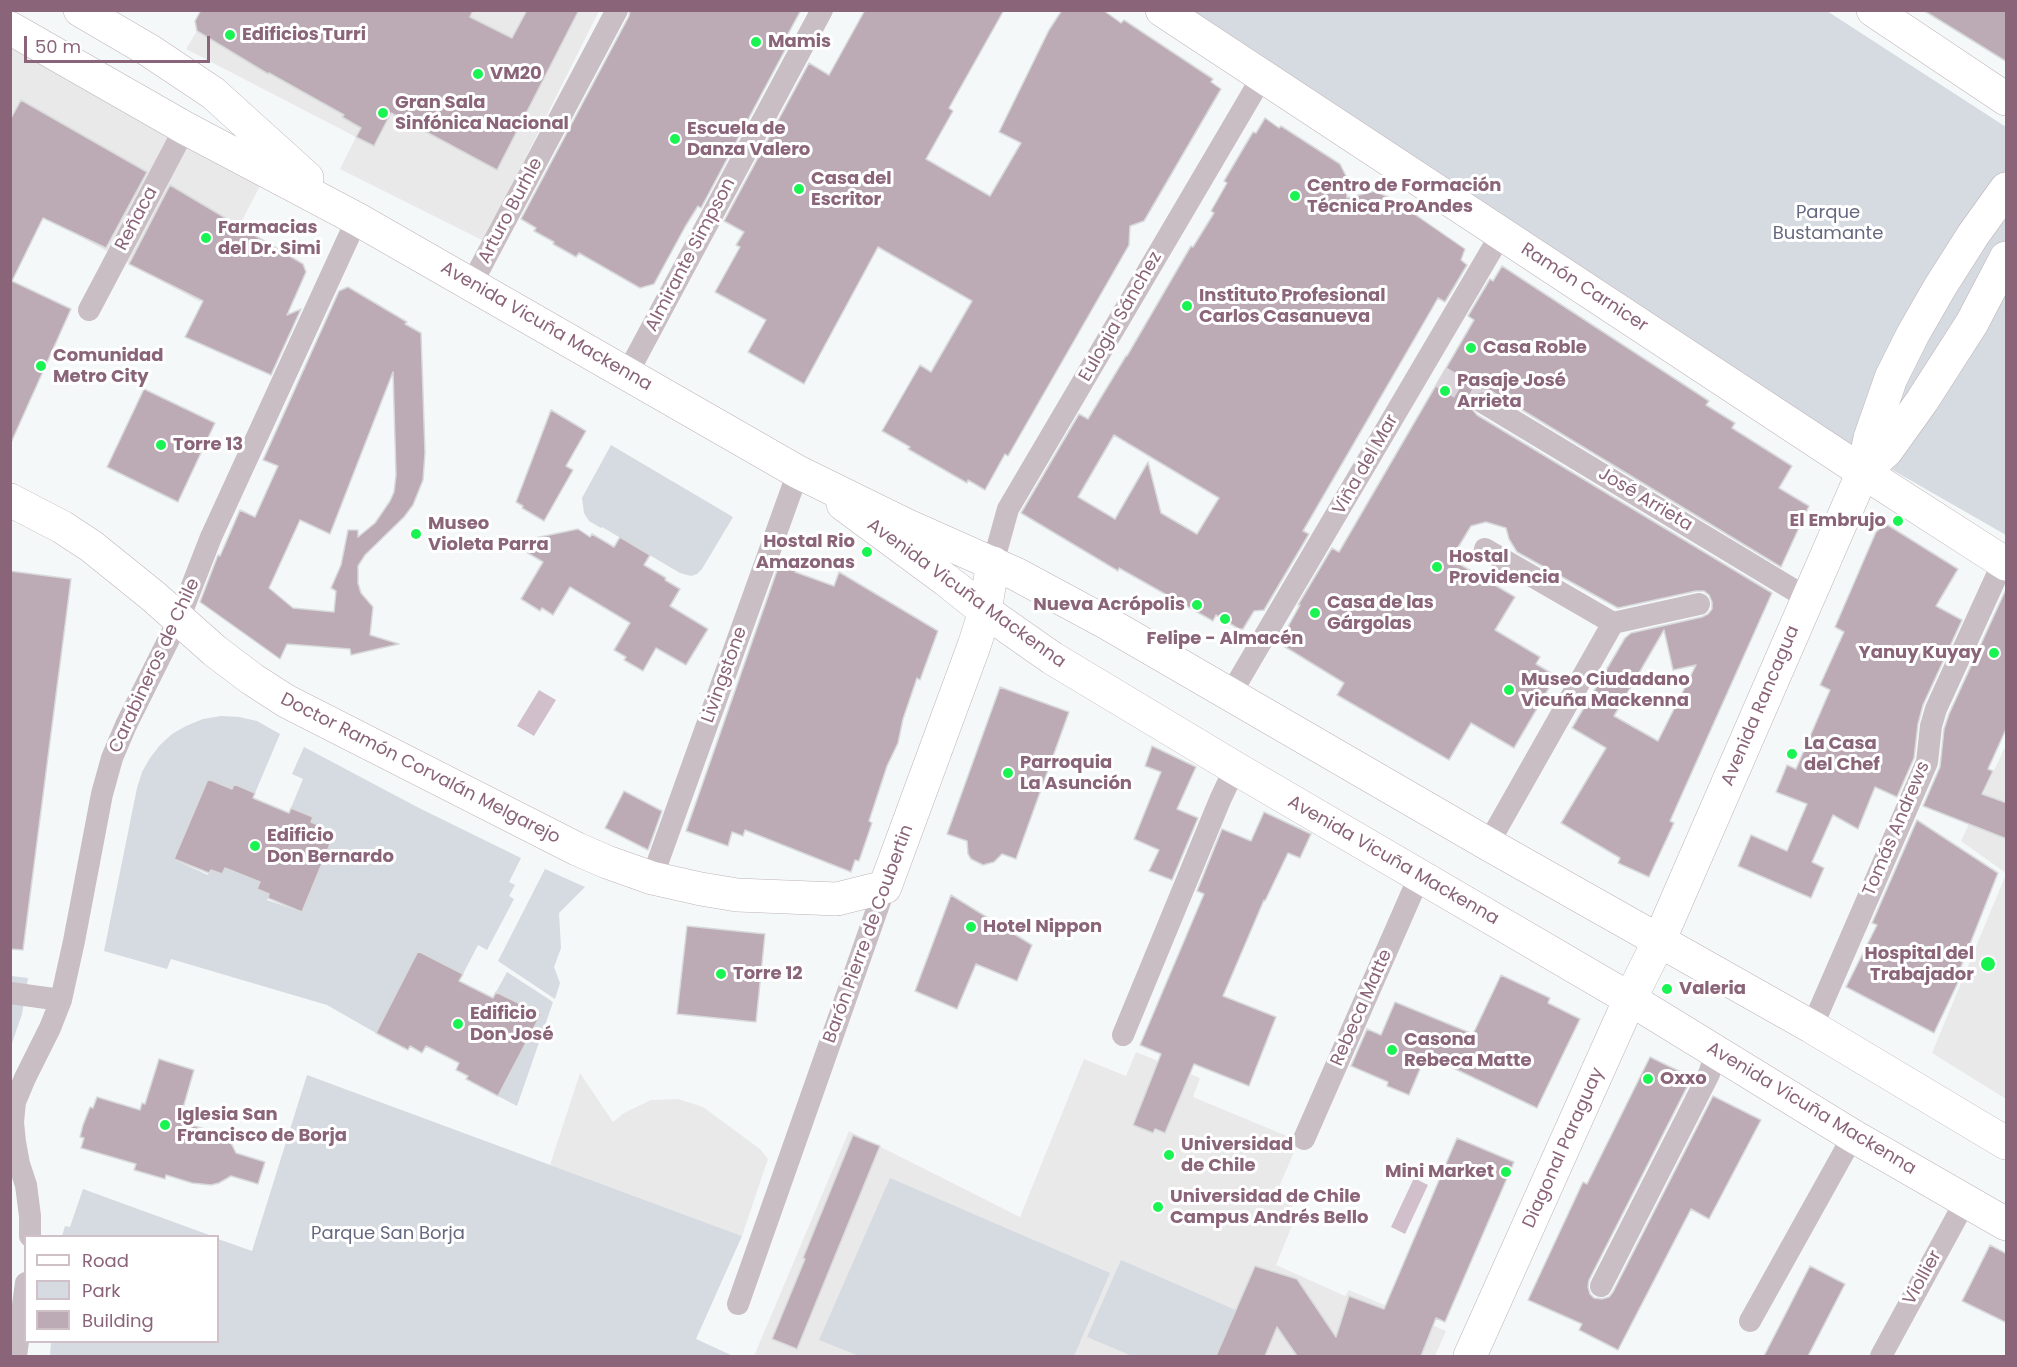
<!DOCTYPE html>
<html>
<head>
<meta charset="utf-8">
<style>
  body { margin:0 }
  #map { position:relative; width:2017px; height:1367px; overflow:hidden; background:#f5f8f9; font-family:Poppins,sans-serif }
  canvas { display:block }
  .frame { position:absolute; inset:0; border:12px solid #8a6478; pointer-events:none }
  .legend { position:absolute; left:24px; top:1235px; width:195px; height:108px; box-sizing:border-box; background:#fff; border:2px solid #d0c1c9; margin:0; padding:8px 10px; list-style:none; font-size:18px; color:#8a6478 }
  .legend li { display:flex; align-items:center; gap:12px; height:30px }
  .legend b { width:30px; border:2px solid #d0c1c9 }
  .scale { position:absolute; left:24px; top:36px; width:186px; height:27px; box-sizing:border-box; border:3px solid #8a6478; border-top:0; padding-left:8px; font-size:18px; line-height:21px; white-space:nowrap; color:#8a6478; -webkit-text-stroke:4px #fff; paint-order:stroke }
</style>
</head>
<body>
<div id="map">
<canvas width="2017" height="1367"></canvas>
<div class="frame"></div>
<ul class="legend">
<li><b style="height:8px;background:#fff"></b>Road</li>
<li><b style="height:16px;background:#d6dae1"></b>Park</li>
<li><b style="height:16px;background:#bcabb5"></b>Building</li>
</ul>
<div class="scale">50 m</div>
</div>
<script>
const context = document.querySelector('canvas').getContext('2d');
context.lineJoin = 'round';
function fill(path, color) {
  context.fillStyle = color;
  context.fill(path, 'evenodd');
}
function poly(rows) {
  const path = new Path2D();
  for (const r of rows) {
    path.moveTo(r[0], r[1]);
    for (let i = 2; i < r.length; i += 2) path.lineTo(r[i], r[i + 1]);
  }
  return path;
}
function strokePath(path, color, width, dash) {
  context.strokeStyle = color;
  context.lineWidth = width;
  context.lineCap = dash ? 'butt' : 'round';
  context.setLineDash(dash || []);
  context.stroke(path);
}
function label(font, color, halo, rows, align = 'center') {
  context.font = font + ' Poppins,sans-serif';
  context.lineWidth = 6;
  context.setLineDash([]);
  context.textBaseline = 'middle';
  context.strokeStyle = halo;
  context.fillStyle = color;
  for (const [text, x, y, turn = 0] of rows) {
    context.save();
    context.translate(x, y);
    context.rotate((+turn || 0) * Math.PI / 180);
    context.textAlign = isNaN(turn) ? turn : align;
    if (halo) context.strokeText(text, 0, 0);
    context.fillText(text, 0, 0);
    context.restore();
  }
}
const built = poly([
  [201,11,599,11,484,241,340,169,356,137,186,49,197,31,195,25,201,16,199,14],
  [10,41,263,180,200,302,11,199],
  [2006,745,2006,873,1961,841],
  [2006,874,2006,1099,1932,1053],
  [1136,1052,1200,1078,1193,1097,1299,1141,1278,1189,1296,1197,1287,1218,1294,1221,1276,1265,1345,1296,1349,1290,1446,1331,1435,1356,754,1356,849,1131,1020,1217,1084,1059,1126,1076],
  [580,1073,613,1122,624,1113,651,1100,678,1099,703,1107,760,1149,768,1159,742,1236,550,1165]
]);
const green = poly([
  [1183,11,1827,11,2006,127,2006,535,1793,413],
  [611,445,733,517,702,569,697,574,691,576,680,573,602,527,601,528,589,521,584,513,582,498],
  [221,716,239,717,257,721,280,734,255,793,234,785,232,789,208,780,175,860,208,875,211,870,222,874,225,868,260,882,269,894,267,900,302,912,335,832,311,822,313,817,291,808,303,779,292,774,304,747,419,808,521,858,509,882,515,885,509,896,514,899,487,950,478,945,463,974,418,952,376,1033,327,1005,171,959,167,969,104,951,137,788,142,772,150,758,160,745,172,734,186,726,203,719],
  [545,869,585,887,559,913,561,948,554,967,560,983,555,999,498,961],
  [507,972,553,1002,517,1106,498,1096,540,1014,496,992],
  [11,976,28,978,22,1014,11,1046],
  [307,1075,742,1236,696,1339,733,1356,50,1356,51,1342,218,1342,218,1239,252,1251],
  [890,1178,1110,1273,1074,1356,859,1356,819,1340],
  [83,1189,212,1236,62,1236,65,1226,70,1227],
  [1121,1260,1263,1322,1250,1356,1132,1356,1087,1337]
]);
const water = poly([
  [539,690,556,700,534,736,517,726],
  [1414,1178,1428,1185,1405,1234,1391,1227]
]);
const building = poly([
  [201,10,473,10,470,17,512,38,527,10,579,10,497,170,391,113,374,146,356,137,361,128,342,117,344,115,269,73,268,74,197,31,195,21,201,10],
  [630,10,801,10,781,47,785,50,701,208,698,206,685,227,654,284,640,288,579,253,576,257,553,244,554,242,534,231,536,228,521,219,629,16,630,10],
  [865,10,1004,10,949,108,953,111,926,159,990,196,1021,143,999,132,1049,30,1062,10,1103,10,1121,23,1124,20,1213,79,1211,82,1221,89,1144,221,1130,226,1129,245,1008,456,1005,454,985,490,968,480,967,483,908,449,910,447,882,431,920,365,931,372,972,301,878,247,804,384,748,352,766,320,715,292,740,247,736,245,744,232,724,221,809,63,829,75,865,10],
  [1923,10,2007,10,2007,62,1970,39,1923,10],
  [21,100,147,172,106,248,43,218,12,281,71,309,10,445,10,120,21,100],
  [1265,118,1279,128,1281,126,1340,164,1346,176,1347,198,1375,191,1394,200,1465,249,1461,260,1467,265,1445,302,1438,298,1430,312,1303,531,1309,534,1264,610,1254,611,1243,629,1239,629,1216,615,1213,621,1119,568,1118,571,1021,513,1079,414,1088,419,1126,356,1127,356,1191,246,1193,247,1214,213,1211,211,1227,183,1224,181,1253,132,1256,133,1265,118],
  [1114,435,1219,498,1197,534,1161,513,1148,462,1115,519,1078,497,1114,435],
  [170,185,303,264,306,272,287,315,301,309,271,375,185,337,203,301,129,264,170,185],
  [1502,266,1709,401,1706,405,1735,423,1732,428,1792,466,1779,488,1809,506,1781,567,1491,391,1485,390,1478,391,1472,397,1471,402,1472,409,1477,415,1772,593,1670,821,1674,823,1649,877,1618,863,1620,858,1561,823,1606,748,1572,728,1625,638,1631,633,1702,617,1708,614,1712,609,1712,602,1709,595,1704,591,1696,591,1618,608,1517,552,1509,539,1506,528,1486,522,1471,526,1451,559,1515,597,1495,630,1540,657,1536,664,1556,676,1514,748,1471,723,1449,760,1337,695,1344,683,1282,645,1289,634,1285,632,1300,605,1298,605,1332,548,1339,552,1474,320,1468,316,1490,279,1493,281,1502,266],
  [1664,630,1673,670,1696,665,1658,741,1614,716,1664,630],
  [348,287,407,322,405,324,421,333,425,453,423,480,413,505,404,517,365,555,358,566,358,583,361,593,373,607,370,635,399,644,351,655,350,649,287,644,280,659,200,602,218,555,220,556,240,510,255,517,278,466,263,460,339,291,348,287],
  [393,372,396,475,394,492,390,501,375,523,358,537,358,530,348,530,341,565,331,588,336,591,334,612,293,608,269,588,300,520,330,534,393,372],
  [144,389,215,423,178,502,107,467,144,389],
  [551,410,586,431,566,466,573,470,544,521,522,508,523,506,516,502,551,410],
  [1886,524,1958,569,1936,606,1962,620,1923,705,1918,724,1914,758,1897,797,1875,787,1858,829,1833,815,1812,862,1824,868,1811,898,1738,866,1751,835,1787,851,1807,804,1776,792,1787,765,1796,769,1830,690,1820,685,1844,632,1835,627,1876,532,1886,524],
  [578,529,590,537,592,534,614,547,620,537,650,555,644,565,666,578,665,580,680,589,670,606,708,629,686,665,656,648,643,671,624,660,626,657,614,650,630,623,570,587,553,615,542,608,540,611,521,599,543,562,511,543,578,529],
  [781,559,798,565,795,572,834,586,839,572,938,631,920,680,917,678,903,719,898,743,887,766,869,821,872,823,859,861,855,860,851,872,745,830,743,836,732,832,728,846,686,831,781,559],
  [10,571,71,579,23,950,10,949,10,571],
  [2007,587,2007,727,1988,769,1993,771,1982,794,2007,803,2007,839,1923,806,1940,767,1944,729,1949,714,2007,587],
  [1000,687,1069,712,1016,859,1002,854,994,862,983,865,971,859,968,854,967,841,947,834,1000,687],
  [1152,746,1196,767,1177,809,1198,818,1172,880,1149,871,1159,850,1134,839,1161,772,1145,766,1152,746],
  [208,779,232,789,234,784,255,793,253,798,289,813,291,808,313,817,311,822,335,832,302,912,268,898,269,894,257,889,260,882,225,868,222,874,211,870,209,873,174,859,208,779],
  [624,791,662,811,648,850,605,828,624,791],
  [1264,812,1311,834,1300,858,1288,853,1265,901,1264,900,1223,996,1276,1017,1249,1086,1194,1064,1165,1133,1155,1129,1153,1133,1133,1125,1161,1054,1140,1045,1204,894,1197,891,1222,829,1251,841,1264,812],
  [1917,820,1998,873,1959,972,1962,974,1934,1033,1846,987,1877,925,1872,923,1917,820],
  [951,895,1032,945,1017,981,976,964,957,1009,915,991,951,895],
  [687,926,765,934,756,1022,677,1014,687,926],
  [418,951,463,974,459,981,493,998,496,992,541,1014,498,1096,466,1079,468,1076,456,1070,459,1063,426,1046,422,1053,410,1046,408,1050,376,1033,418,951],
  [1501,975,1550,998,1548,1003,1580,1019,1537,1108,1426,1055,1409,1095,1387,1086,1388,1082,1351,1066,1367,1029,1381,1035,1395,1002,1473,1034,1501,975],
  [1650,1057,1687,1075,1684,1081,1689,1083,1589,1280,1588,1287,1590,1294,1594,1298,1602,1299,1609,1297,1613,1292,1713,1096,1761,1120,1709,1219,1691,1209,1618,1350,1579,1330,1582,1324,1528,1300,1583,1182,1587,1184,1650,1057],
  [159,1059,194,1070,181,1115,183,1115,181,1122,218,1133,231,1143,236,1153,265,1162,258,1184,231,1176,219,1183,211,1185,192,1183,166,1175,165,1179,134,1170,136,1164,81,1148,84,1138,80,1137,83,1125,90,1107,93,1108,97,1097,140,1110,142,1103,145,1104,159,1059],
  [853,1135,880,1146,797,1349,772,1339,805,1259,803,1258,853,1135],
  [1457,1138,1514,1162,1445,1322,1436,1318,1421,1356,1297,1356,1277,1327,1265,1356,1216,1356,1255,1266,1297,1279,1336,1337,1349,1296,1384,1309,1457,1138],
  [1990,1245,2007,1254,2007,1323,1962,1301,1990,1245],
  [1810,1266,1845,1284,1808,1356,1764,1356,1810,1266]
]);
const streetTunnel = poly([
  [1441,377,1484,403]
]);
const street = poly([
  [471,285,617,10],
  [89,310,185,128],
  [627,374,822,10],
  [1484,403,1807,598],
  [1485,549,1613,623,1699,604],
  [993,563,1008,509,1262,77],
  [1230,695,1501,234],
  [1488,844,1613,623],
  [652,878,798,472],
  [10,993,61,1000],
  [1812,1027,1927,762,1931,726,1936,709,2003,562],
  [1123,1035,1220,800,1235,768],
  [1304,1139,1419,877],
  [30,1236,30,1216,26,1185,19,1164,15,1142,13,1122,15,1102,25,1078,50,1028,61,1000,74,941,102,794,112,758,126,725,179,619,211,537,357,219],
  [1601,1286,1709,1074,1716,1052],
  [738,1304,885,887],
  [1750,1321,1853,1136],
  [16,1356,26,1283],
  [1881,1356,1966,1200]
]);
const secondary = poly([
  [1162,10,1863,472,2006,564],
  [1873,10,2006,99],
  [10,500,62,527,91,546,153,596,215,651,252,679,286,701,577,849,607,862,652,878,701,889,737,895,837,899,885,887,975,643,985,611,993,563],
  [843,504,946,580,985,611,1052,658,1235,768,1630,999]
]);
const primary = poly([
  [80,10,150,51,213,93,307,178],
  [10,28,185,128,357,219,798,472,906,525,1016,574,1107,623,1488,844,1812,1027,2006,1143],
  [1863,472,1887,450,1922,401,1972,323,2006,258],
  [1630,999,1853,1136,2006,1224],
  [1470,1356,1630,999,1659,941,1863,472,1870,438,1891,378,1913,334,1940,287,1973,235,2006,189]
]);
const markers = [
  [230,35,6,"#1af453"],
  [756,42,6,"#1af453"],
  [478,74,6,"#1af453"],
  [383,113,6,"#1af453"],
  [675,139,6,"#1af453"],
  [799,189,6,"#1af453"],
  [1295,196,6,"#1af453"],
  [206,238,6,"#1af453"],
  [1187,306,6,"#1af453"],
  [1471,348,6,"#1af453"],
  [41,366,6,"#1af453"],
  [1445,391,6,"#1af453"],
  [161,445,6,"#1af453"],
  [1898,521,6,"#1af453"],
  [416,534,6,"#1af453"],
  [867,552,6,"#1af453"],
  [1437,567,6,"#1af453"],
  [1197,605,6,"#1af453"],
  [1315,613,6,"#1af453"],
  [1225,619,6,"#1af453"],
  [1994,653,6,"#1af453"],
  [1509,690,6,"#1af453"],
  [1792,754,6,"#1af453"],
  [1008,773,6,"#1af453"],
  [255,846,6,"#1af453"],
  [971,927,6,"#1af453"],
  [1988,964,8,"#1af453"],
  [721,974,6,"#1af453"],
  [1667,989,6,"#1af453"],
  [458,1024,6,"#1af453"],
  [1392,1050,6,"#1af453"],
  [1648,1079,6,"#1af453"],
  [165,1125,6,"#1af453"],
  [1169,1155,6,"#1af453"],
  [1506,1172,6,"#1af453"],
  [1158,1207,6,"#1af453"]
];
const poiNames = [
  ["Edificios Turri",242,35],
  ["Mamis",768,42],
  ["VM20",490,74],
  ["Gran Sala",395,103],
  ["Sinfónica Nacional",395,124],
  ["Escuela de",687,129],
  ["Danza Valero",687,150],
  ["Casa del",811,179],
  ["Escritor",811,200],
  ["Centro de Formación",1307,186],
  ["Técnica ProAndes",1307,207],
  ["Farmacias",218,228],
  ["del Dr. Simi",218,249],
  ["Instituto Profesional",1199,296],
  ["Carlos Casanueva",1199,317],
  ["Casa Roble",1483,348],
  ["Comunidad",53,356],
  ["Metro City",53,377],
  ["Pasaje José",1457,381],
  ["Arrieta",1457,402],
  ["Torre 13",173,445],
  ["El Embrujo",1886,521,"right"],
  ["Museo",428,524],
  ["Violeta Parra",428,545],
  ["Hostal Rio",855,542,"right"],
  ["Amazonas",855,563,"right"],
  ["Hostal",1449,557],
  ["Providencia",1449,578],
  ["Casa de las",1327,603],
  ["Gárgolas",1327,624],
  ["Nueva Acrópolis",1185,605,"right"],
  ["Felipe - Almacén",1225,639,"center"],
  ["Yanuy Kuyay",1982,653,"right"],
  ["Museo Ciudadano",1521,680],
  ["Vicuña Mackenna",1521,701],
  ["La Casa",1804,744],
  ["del Chef",1804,765],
  ["Parroquia",1020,763],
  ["La Asunción",1020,784],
  ["Edificio",267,836],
  ["Don Bernardo",267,857],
  ["Hotel Nippon",983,927],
  ["Hospital del",1974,954,"right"],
  ["Trabajador",1974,975,"right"],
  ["Torre 12",733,974],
  ["Valeria",1679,989],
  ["Edificio",470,1014],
  ["Don José",470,1035],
  ["Casona",1404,1040],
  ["Rebeca Matte",1404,1061],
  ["Oxxo",1660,1079],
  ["Iglesia San",177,1115],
  ["Francisco de Borja",177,1136],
  ["Universidad",1181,1145],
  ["de Chile",1181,1166],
  ["Mini Market",1494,1172,"right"],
  ["Universidad de Chile",1170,1197],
  ["Campus Andrés Bello",1170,1218]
];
const streetNames = [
  ["Arturo Burhle",511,211,-62],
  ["Reñaca",137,219,-62],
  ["Almirante Simpson",691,255,-62],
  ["Ramón Carnicer",1584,288,33],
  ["Eulogia Sánchez",1121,317,-60],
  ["Avenida Vicuña Mackenna",546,327,30],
  ["Viña del Mar",1366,465,-60],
  ["José Arrieta",1645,500,31],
  ["Avenida Vicuña Mackenna",966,594,36],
  ["Carabineros de Chile",155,666,-65],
  ["Livingstone",725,675,-70],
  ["Avenida Rancagua",1761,706,-67],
  ["Doctor Ramón Corvalán Melgarejo",420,769,27],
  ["Tomás Andrews",1897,829,-67],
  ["Avenida Vicuña Mackenna",1393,861,30],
  ["Barón Pierre de Coubertin",869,934,-70],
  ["Rebeca Matte",1362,1008,-66],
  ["Avenida Vicuña Mackenna",1811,1109,31],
  ["Diagonal Paraguay",1564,1148,-66],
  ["Viollier",1923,1278,-61]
];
const parkNames = [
  ["Parque",1828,213],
  ["Bustamante",1828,234],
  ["Parque San Borja",388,1234]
];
fill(built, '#e9e9ea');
fill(green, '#d6dae1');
fill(water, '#d1c0cc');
fill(building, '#bcabb5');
strokePath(building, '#d8dada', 1.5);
strokePath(streetTunnel, '#dad3d9', 22, [22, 11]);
strokePath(secondary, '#bfb3b9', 34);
strokePath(primary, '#bdb2b8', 34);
strokePath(street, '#c9bec4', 22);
strokePath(secondary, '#fff', 33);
strokePath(primary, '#fff', 33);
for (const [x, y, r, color] of markers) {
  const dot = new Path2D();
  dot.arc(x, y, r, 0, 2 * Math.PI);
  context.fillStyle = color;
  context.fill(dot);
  strokePath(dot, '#fff', 2);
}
label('bold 18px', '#8a6478', '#fff', poiNames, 'left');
label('18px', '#8a6478', '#fff', streetNames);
label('18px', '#646980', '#fff', parkNames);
</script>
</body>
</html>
